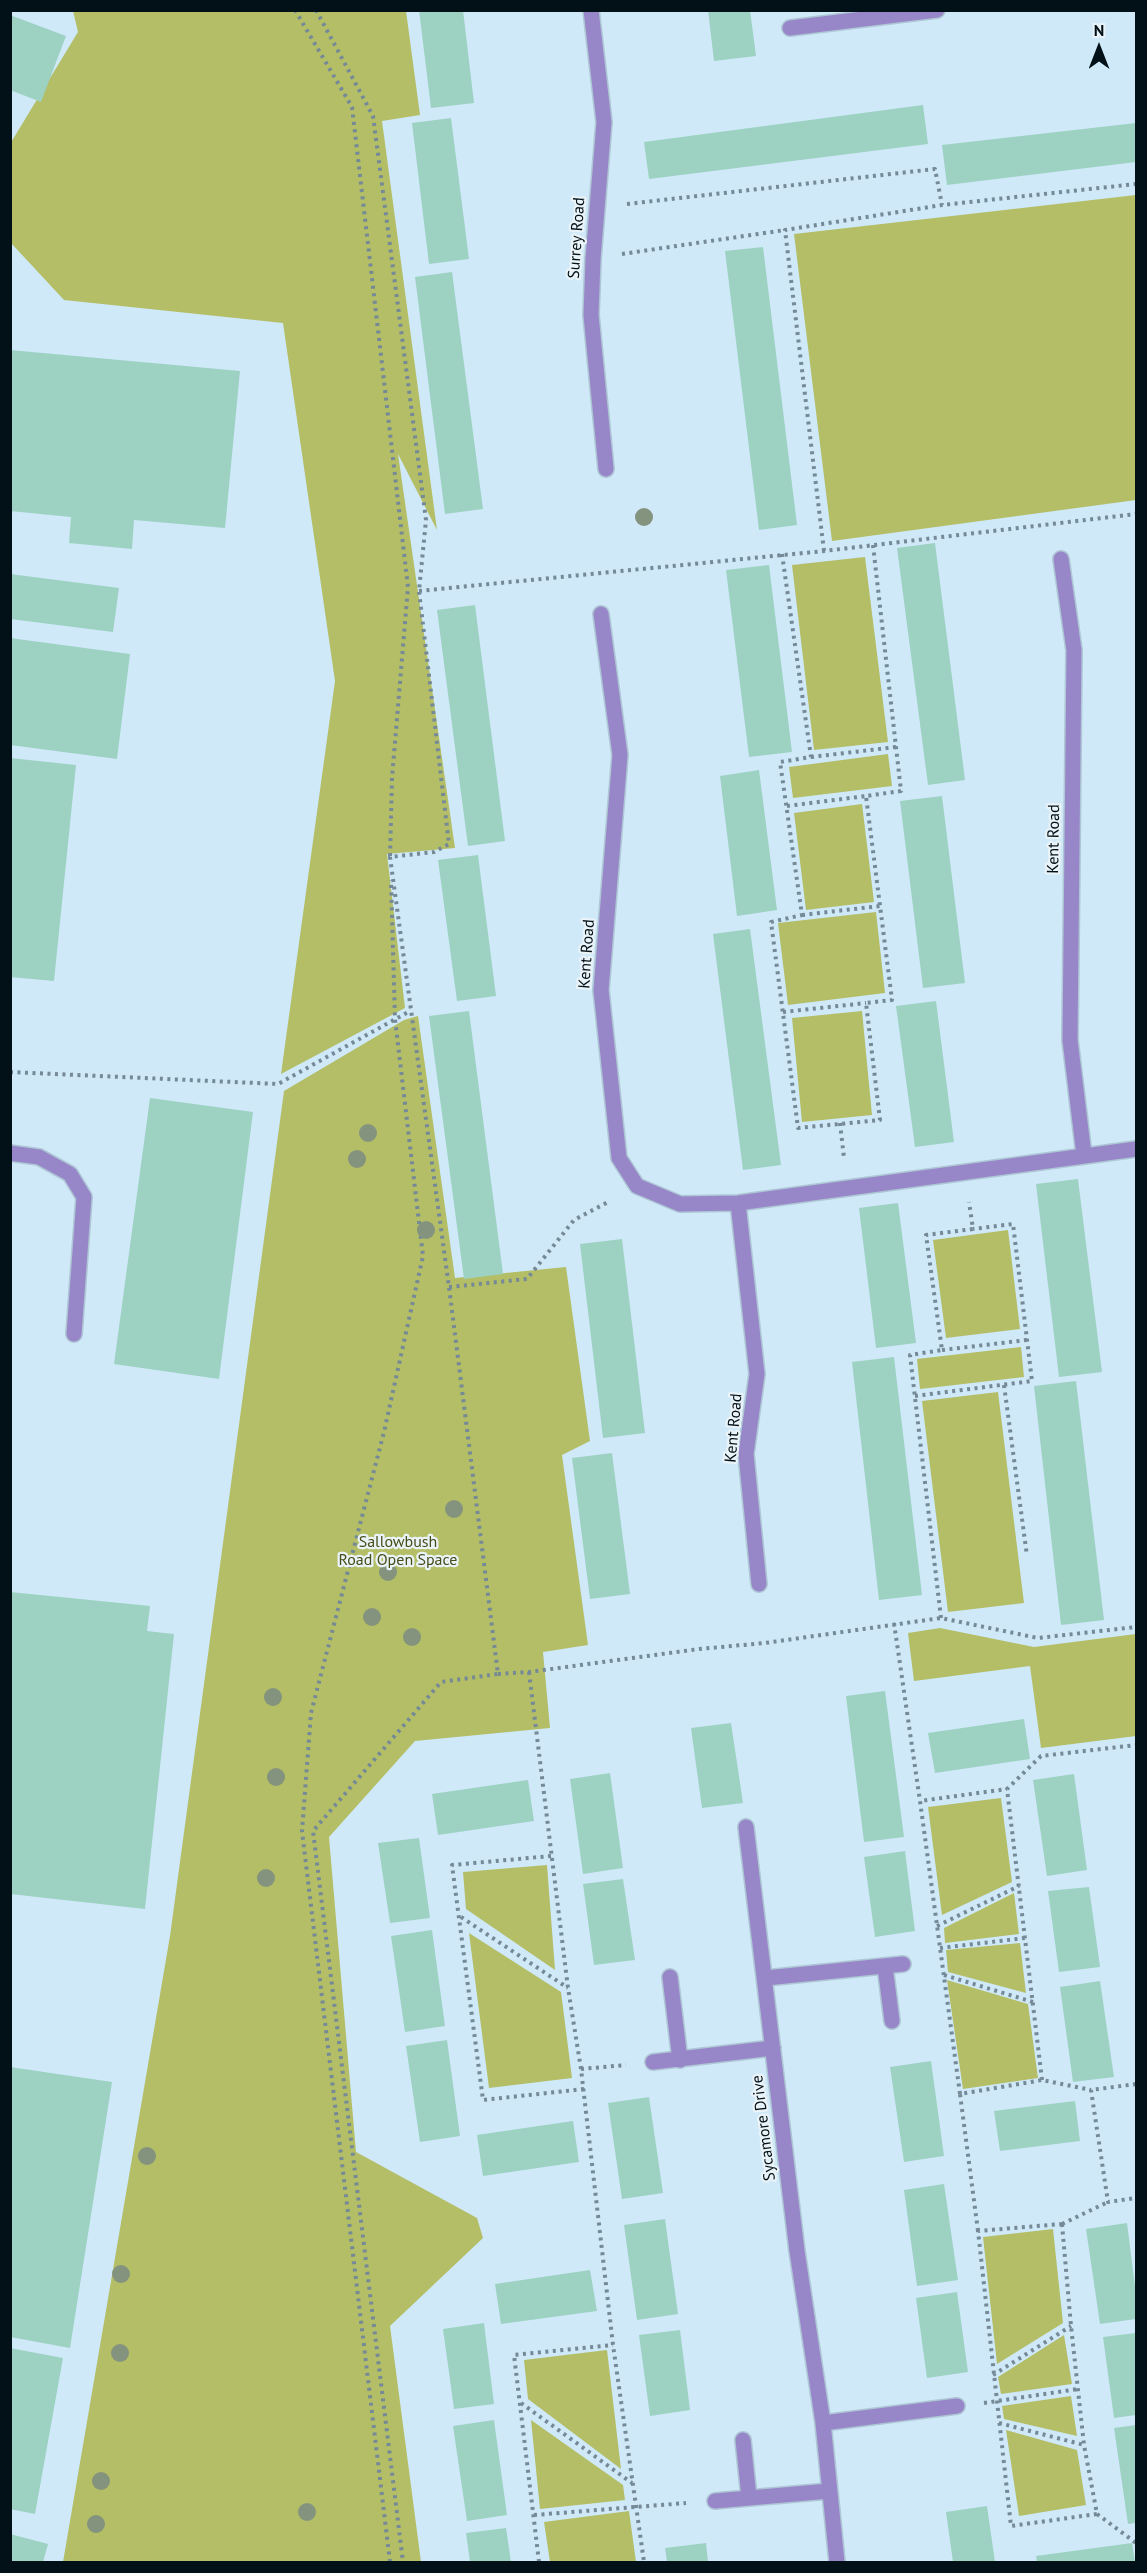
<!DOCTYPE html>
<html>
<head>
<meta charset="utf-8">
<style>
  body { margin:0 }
  #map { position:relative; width:1147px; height:2573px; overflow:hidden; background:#cfe9f9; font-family:"PT Sans",sans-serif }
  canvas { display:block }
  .frame { position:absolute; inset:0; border:12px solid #021018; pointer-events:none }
  .north { position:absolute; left:1069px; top:18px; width:60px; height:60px; -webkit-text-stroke:4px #eaf3f8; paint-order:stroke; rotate:0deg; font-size:16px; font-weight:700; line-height:24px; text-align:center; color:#021018 }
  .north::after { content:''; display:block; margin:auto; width:21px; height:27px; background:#021018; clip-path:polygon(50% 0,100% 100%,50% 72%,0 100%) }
</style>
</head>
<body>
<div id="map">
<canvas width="1147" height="2573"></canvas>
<div class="frame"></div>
<div class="north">N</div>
</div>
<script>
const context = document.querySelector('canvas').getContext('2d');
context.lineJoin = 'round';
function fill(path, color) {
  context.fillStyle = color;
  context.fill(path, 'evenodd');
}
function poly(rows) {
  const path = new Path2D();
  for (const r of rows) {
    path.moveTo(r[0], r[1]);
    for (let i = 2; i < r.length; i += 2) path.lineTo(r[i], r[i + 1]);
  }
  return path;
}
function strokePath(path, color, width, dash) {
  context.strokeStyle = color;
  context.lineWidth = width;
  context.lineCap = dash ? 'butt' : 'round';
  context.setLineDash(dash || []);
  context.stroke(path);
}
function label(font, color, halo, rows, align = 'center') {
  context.font = font + ' "PT Sans",sans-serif';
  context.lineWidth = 4.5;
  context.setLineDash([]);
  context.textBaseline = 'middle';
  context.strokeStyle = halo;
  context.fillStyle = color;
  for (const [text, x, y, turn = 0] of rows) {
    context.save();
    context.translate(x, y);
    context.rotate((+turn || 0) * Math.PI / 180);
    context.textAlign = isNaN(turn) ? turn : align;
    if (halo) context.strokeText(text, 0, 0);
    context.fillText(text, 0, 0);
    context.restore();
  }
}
const green = poly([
  [73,11,406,11,420,115,382,121,437,530,398,454,455,848,387,854,405,1008,281,1074,335,681,283,323,64,300,11,243,10,144,78,32],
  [1136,195,1136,500,832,541,794,234],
  [865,557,888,742,814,750,792,565],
  [888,754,892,786,793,798,789,767],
  [862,804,874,902,806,910,794,813],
  [876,912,885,993,788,1005,778,923],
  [862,1011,872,1115,802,1122,792,1018],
  [418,1016,455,1278,566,1267,590,1441,562,1455,588,1645,543,1652,550,1728,415,1741,329,1837,356,2152,477,2218,483,2238,390,2326,421,2562,63,2562,170,1936,284,1091,404,1020],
  [1008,1230,1020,1329,946,1338,933,1240],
  [1021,1347,1024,1377,920,1389,917,1359],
  [998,1392,1024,1603,948,1612,922,1401],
  [940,1628,1034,1647,1136,1634,1136,1736,1041,1748,1030,1666,914,1681,908,1633],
  [1001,1798,1012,1882,942,1915,928,1807],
  [547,1865,555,1970,466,1909,463,1872],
  [1014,1893,1019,1934,945,1943,944,1928],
  [469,1933,561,1992,572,2078,489,2088],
  [1020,1943,1026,1993,948,1972,946,1950],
  [947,1980,1028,2004,1038,2078,963,2089],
  [1053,2229,1063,2323,997,2364,983,2237],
  [1064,2335,1072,2384,1001,2394,998,2377],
  [607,2350,621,2469,528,2399,524,2360],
  [1071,2396,1077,2436,1004,2419,1002,2406],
  [531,2420,623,2485,625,2500,540,2509],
  [1006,2430,1077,2450,1086,2505,1019,2516],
  [629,2511,636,2562,550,2562,544,2522]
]);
const building = poly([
  [419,10,463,10,474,103,431,108],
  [708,10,750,10,756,56,714,61],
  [10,15,66,36,41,102,10,90],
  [923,105,928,144,649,179,644,142],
  [451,118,469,259,429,264,412,123],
  [1136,123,1136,162,947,185,942,145],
  [763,247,797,525,759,530,725,251],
  [452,272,483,509,445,514,415,277],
  [10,350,240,371,225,528,134,520,132,549,69,543,71,517,10,511],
  [935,543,965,780,928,785,897,548],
  [769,565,792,752,749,757,726,570],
  [10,574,119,588,113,632,10,619],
  [475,605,505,841,468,846,437,610],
  [10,638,130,654,117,759,10,745],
  [10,758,76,765,54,981,10,977],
  [759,770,777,910,737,916,720,776],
  [942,796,965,983,923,988,900,801],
  [478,855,496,996,457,1001,438,860],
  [750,929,781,1165,743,1170,713,934],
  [936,1001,954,1142,915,1147,896,1006],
  [469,1011,503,1274,464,1279,429,1016],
  [150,1098,253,1112,219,1379,114,1364],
  [1078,1179,1102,1372,1059,1377,1036,1184],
  [898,1203,916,1343,876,1348,859,1208],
  [622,1239,645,1433,603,1438,580,1244],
  [894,1357,922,1595,879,1600,852,1362],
  [1076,1381,1104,1620,1061,1625,1034,1386],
  [612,1453,630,1594,590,1599,572,1458],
  [10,1592,150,1606,147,1631,174,1634,145,1909,10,1894],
  [885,1691,904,1837,864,1842,846,1696],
  [1024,1719,1030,1759,935,1773,928,1733],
  [731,1723,743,1803,702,1808,691,1728],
  [610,1773,623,1868,583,1874,570,1779],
  [1074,1774,1087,1870,1047,1876,1033,1780],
  [528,1780,534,1821,438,1835,432,1794],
  [419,1838,430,1918,390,1923,378,1843],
  [905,1851,915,1931,875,1937,864,1857],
  [623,1879,635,1960,594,1965,583,1884],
  [1089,1887,1100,1967,1059,1972,1048,1891],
  [432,1930,445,2026,405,2032,391,1936],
  [1100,1981,1114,2077,1073,2082,1060,1987],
  [447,2040,460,2136,420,2142,406,2046],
  [931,2061,944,2156,904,2162,890,2067],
  [10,2067,112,2082,70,2348,10,2337],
  [649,2097,663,2193,622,2199,608,2103],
  [1075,2101,1080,2141,1000,2151,994,2111],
  [573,2121,579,2162,483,2176,477,2135],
  [944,2184,958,2280,917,2286,904,2190],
  [665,2219,678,2314,637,2320,624,2225],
  [1127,2223,1136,2294,1136,2319,1100,2324,1086,2229],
  [590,2270,597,2311,501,2324,495,2284],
  [957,2292,968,2372,927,2378,916,2298],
  [484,2323,494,2404,454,2409,443,2329],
  [680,2330,690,2410,650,2416,639,2335],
  [1136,2333,1136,2415,1114,2418,1103,2337],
  [10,2348,63,2358,35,2514,10,2509],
  [494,2420,507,2515,467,2521,453,2426],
  [1136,2425,1136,2523,1128,2524,1114,2428],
  [987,2506,995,2562,953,2562,946,2512],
  [506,2528,511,2562,470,2562,466,2533],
  [10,2534,48,2544,43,2562,10,2562],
  [706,2543,708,2562,667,2562,665,2548],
  [1132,2543,1135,2562,1037,2562,1036,2556]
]);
const path = poly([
  [295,10,352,107,408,587,392,778,390,858],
  [316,10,373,116,426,520,419,591,449,844,434,852,390,857,449,1287,498,1674,441,1682,313,1831,403,2562],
  [627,204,935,169,942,205],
  [622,254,785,230],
  [824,551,785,230,942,205,1136,184],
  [782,554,811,757,780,762,802,915,771,922,798,1128,880,1120,866,1003,892,1000,866,796,901,791,873,545],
  [419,591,824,551,1136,514],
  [811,757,896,747],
  [787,806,866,796],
  [802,915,880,906],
  [783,1012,866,1003],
  [10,1072,278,1084,410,1011],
  [840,1123,844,1158],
  [449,1287,527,1279,574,1220,610,1201],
  [942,1350,1027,1340],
  [1004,1385,1027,1556],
  [915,1396,1032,1381,1013,1224,973,1229],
  [941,1618,910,1355,942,1350,926,1235,973,1229,969,1202],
  [894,1623,920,1801],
  [529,1672,568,1988,581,2069,613,2345,644,2562],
  [498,1674,529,1672,699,1649,765,1643,941,1618,1038,1638,1136,1627],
  [551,1856,452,1865,483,2100,584,2089],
  [461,1917,568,1988],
  [937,1926,1019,1886],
  [940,1948,1025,1938],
  [944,1975,1033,2002],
  [581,2069,626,2065],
  [1042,2080,1007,1789,1041,1756,1136,1745],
  [1136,2084,1091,2090,1108,2202,1136,2198],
  [960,2094,920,1801,1007,1789],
  [1062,2224,1071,2326,1084,2445,1097,2514,1011,2526,978,2231,1062,2224],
  [1062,2224,1108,2202],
  [978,2231,960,2094,1042,2080,1091,2090],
  [993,2375,1071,2326],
  [521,2403,632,2483],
  [984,2403,1078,2389],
  [999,2423,1084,2445],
  [1097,2514,1136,2543],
  [534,2515,686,2503],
  [390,2562,302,1831,311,1713,384,1432,423,1256,395,1019,391,880],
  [539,2562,514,2355,613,2345]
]);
const minor = poly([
  [591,10,604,122,593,259,591,315,606,469],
  [790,28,937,10],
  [1061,559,1074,650,1070,1040,1084,1155],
  [601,614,620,755,601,990,619,1158,637,1186,680,1204,738,1203,1136,1149],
  [10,1153,39,1157,70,1174,84,1197,74,1334],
  [738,1203,757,1374,746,1454,759,1584],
  [746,1827,797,2251,823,2423,837,2562],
  [885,1966,892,2021],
  [670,1977,680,2060],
  [766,1978,903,1964],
  [653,2062,773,2048],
  [823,2423,957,2406],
  [743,2440,749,2497],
  [715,2501,829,2491]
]);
const trees = [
  [644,517],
  [368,1133],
  [357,1159],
  [426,1230],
  [454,1509],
  [388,1572],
  [372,1617],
  [412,1637],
  [273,1697],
  [276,1777],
  [266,1878],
  [147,2156],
  [121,2274],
  [120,2353],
  [101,2481],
  [307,2512],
  [96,2524]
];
const streetNames = [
  ["Surrey Road",577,238,-86],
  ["Kent Road",1054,839,-89],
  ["Kent Road",587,954,-86],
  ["Kent Road",734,1428,-85],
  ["Sycamore Drive",764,2128,-97]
];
const parkNames = [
  ["Sallowbush",398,1542],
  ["Road Open Space",398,1560]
];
fill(green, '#b4be66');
fill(building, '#9dd2c2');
strokePath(minor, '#aec6d5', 18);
strokePath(path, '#758996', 4, [3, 4.5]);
strokePath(minor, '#9787c8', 15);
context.fillStyle = '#84937e';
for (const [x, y] of trees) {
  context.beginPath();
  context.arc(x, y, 9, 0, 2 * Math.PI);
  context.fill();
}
label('16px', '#021018', '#eaf3f8', streetNames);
label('16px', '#474c19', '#eaf3f8', parkNames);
</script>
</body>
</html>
